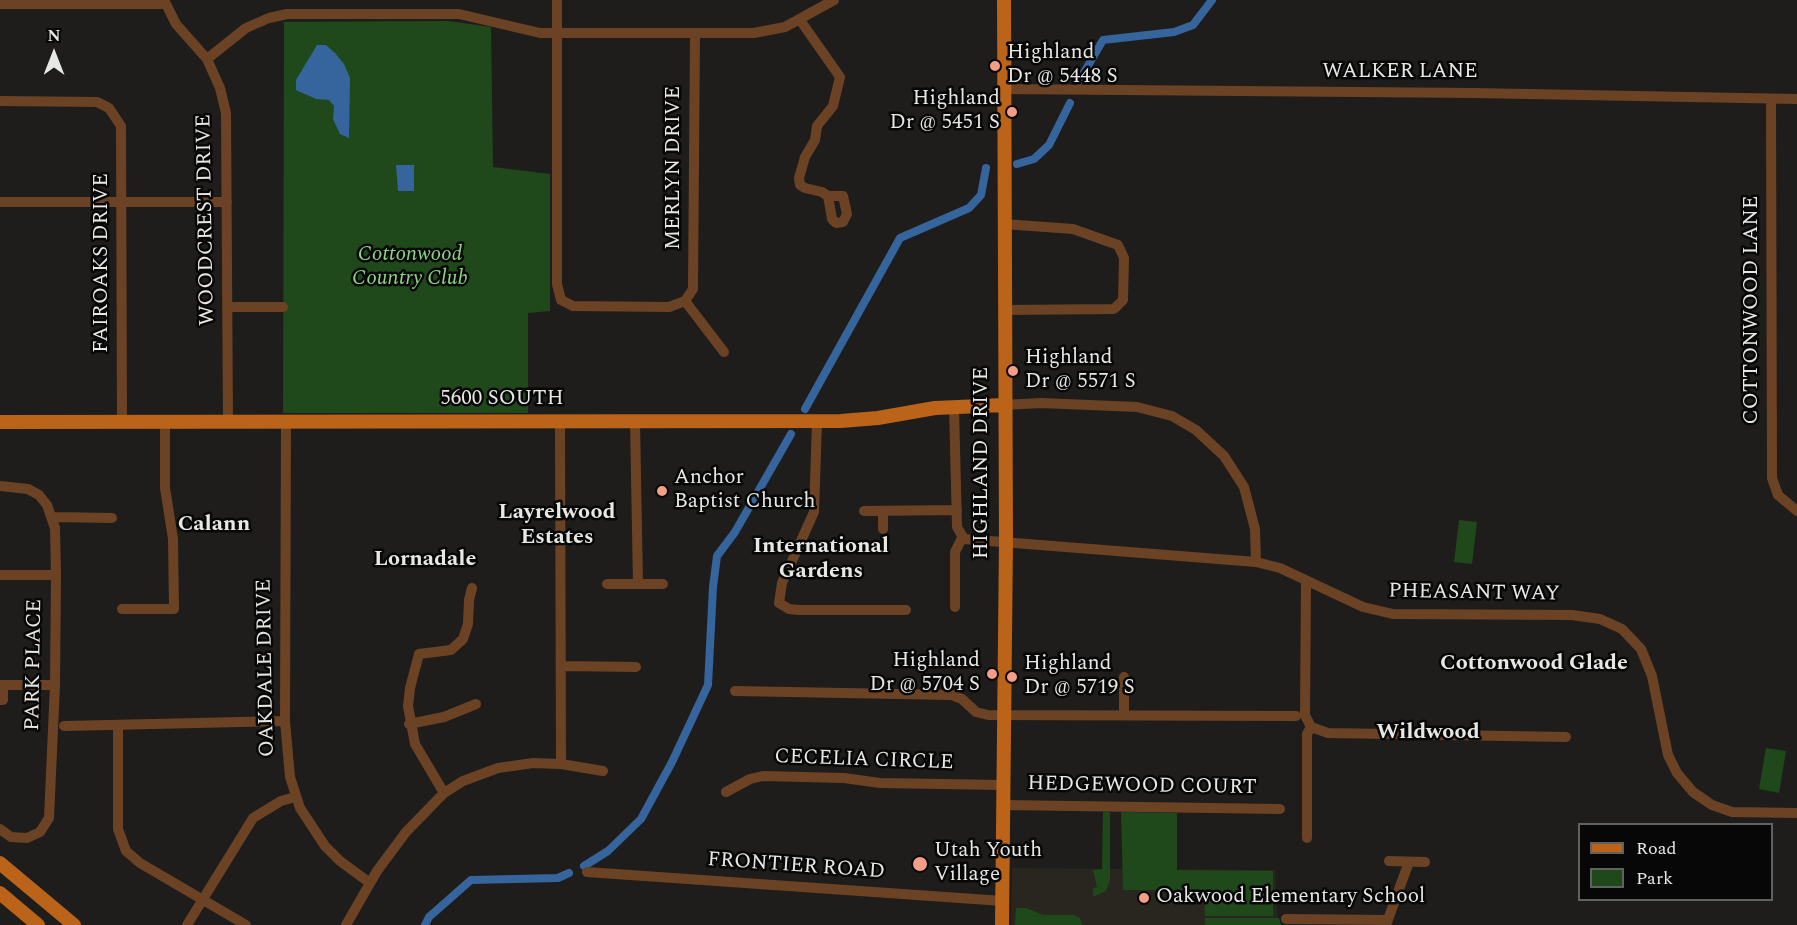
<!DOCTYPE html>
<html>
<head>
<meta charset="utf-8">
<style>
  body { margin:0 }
  #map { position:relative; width:1797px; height:925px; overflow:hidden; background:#1e1d1b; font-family:Spectral,serif }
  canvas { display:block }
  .legend { position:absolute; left:1578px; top:823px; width:195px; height:78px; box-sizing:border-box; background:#080707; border:2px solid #616160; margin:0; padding:8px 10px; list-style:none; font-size:18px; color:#e7e7e5 }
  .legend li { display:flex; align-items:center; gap:12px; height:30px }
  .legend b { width:30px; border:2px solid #616160 }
  .north { position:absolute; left:24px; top:24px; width:60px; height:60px; -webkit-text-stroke:4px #080707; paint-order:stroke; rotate:0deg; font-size:16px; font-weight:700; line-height:24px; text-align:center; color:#e7e7e5 }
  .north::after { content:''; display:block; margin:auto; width:21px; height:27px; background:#e7e7e5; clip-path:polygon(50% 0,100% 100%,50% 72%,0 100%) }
</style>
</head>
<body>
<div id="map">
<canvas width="1797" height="925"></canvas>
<ul class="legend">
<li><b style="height:8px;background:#bb6319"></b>Road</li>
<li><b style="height:16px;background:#1f491b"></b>Park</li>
</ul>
<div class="north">N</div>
</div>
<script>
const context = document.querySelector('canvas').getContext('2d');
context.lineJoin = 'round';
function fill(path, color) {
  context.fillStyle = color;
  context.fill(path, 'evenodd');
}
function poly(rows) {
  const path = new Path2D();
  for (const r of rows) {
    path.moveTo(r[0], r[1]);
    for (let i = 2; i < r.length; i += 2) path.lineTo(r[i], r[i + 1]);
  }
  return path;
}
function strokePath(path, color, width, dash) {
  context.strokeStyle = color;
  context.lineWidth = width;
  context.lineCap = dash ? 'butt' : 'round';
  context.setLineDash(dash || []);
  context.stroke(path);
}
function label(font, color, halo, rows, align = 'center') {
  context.font = font + ' Spectral,serif';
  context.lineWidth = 5;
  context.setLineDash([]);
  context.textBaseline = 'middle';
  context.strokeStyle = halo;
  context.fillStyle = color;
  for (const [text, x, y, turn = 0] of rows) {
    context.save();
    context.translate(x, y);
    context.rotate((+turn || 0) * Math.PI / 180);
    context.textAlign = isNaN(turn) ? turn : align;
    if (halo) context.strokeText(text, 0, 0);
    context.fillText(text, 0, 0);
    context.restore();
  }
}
const built = poly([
  [1012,868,1275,870,1278,925,1011,925]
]);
const green = poly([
  [449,21,491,27,493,167,550,174,550,311,528,313,528,413,283,413,284,22],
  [1459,520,1477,522,1472,564,1454,562],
  [1766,748,1786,751,1779,793,1759,789],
  [1103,812,1110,812,1110,880,1106,891,1093,897,1093,888,1097,887,1093,870,1102,869],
  [1121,812,1177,813,1177,870,1273,871,1273,916,1205,916,1204,890,1123,890],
  [1016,908,1027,908,1043,915,1074,915,1080,918,1082,925,1015,925],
  [1205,918,1279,918,1281,925,1205,925]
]);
const water = poly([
  [317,45,326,45,335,53,344,64,350,78,349,138,340,134,333,119,334,106,329,100,316,99,296,90,296,80],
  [396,165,414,165,414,191,398,191]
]);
const canal = poly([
  [1079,81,1103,40,1174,32,1193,25,1212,0],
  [1017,164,1034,159,1049,145,1070,103],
  [805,409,900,238,969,208,981,195,986,168],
  [584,866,608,851,641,819,672,762,708,685,713,587,717,556,735,532,791,434],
  [425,925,429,917,471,880,558,878,569,873]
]);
const minor = poly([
  [164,0,176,24,207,59,220,88,226,113,228,421],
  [557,0,557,284,561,300,573,306,669,307,685,301,693,289,695,33],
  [0,4,165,4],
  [800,20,840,77,833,106,817,126,815,140,805,157,799,178,800,185,805,188,822,192,828,196,843,196,847,214,843,222,836,223,832,219,828,196],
  [207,59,246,28,269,18,287,14,459,14,540,33,754,33,785,27,834,0],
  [1003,89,1474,93,1797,99],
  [1771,99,1772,478,1778,495,1797,511],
  [0,101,97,102,109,108,121,126,122,421],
  [0,202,227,202],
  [1004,224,1073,229,1118,245,1124,258,1123,300,1114,309,1004,310],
  [685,301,724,352],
  [228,307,283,307],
  [1004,405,1041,403,1137,407,1172,416,1196,430,1224,456,1244,487,1255,529,1256,562],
  [954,407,957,527,964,539,1256,562,1280,568,1363,607,1393,614,1572,615,1600,619,1622,629,1641,649,1652,676,1668,755,1677,773,1693,792,1712,805,1732,812,1797,813],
  [286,421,285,721,290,777,300,808,325,846,340,861,370,883],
  [560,421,561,764],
  [635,421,638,584],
  [817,422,814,512,782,583,779,603,789,609,799,610,906,610],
  [0,486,28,489,39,495,47,505,55,528,56,575,55,685,49,818,40,832,27,838,11,837,0,829],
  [864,511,957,510],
  [53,517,112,518],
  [883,529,883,511],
  [0,575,56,575],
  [1306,582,1305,715,1311,727,1328,733,1566,737],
  [607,584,663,584],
  [955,607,955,552,962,538],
  [122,609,174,609,173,539,165,488,165,422],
  [561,666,636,667],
  [0,685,55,685],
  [735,691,952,695,962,699,976,712,988,715,1296,716],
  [0,700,3,700,3,685],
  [1124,715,1124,677],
  [409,724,444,717,476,704],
  [118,725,118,829,126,851,140,863,246,925],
  [64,726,285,721],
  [726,792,750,779,763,776,844,778,880,783,1003,785],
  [444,793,415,744,408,706,410,688,419,654,451,650,463,639,468,624,469,600,472,588],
  [1003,805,1280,809],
  [1307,838,1307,734,1311,727],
  [1389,861,1425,862],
  [587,872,1003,901],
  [1286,919,1388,920],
  [187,925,253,818,281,801,295,797],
  [346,925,377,871,406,832,444,793,463,781,498,768,533,763,561,764,603,771],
  [1386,925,1409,862]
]);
const major = poly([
  [0,422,841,421,878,418,935,408,1004,405],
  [0,863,74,925],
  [0,893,38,925],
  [1002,925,1006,541,1004,0]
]);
const markers = [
  [995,66,6,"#f49e87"],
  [1012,112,6,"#f49e87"],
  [1013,371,6,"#f49e87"],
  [662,491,6,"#f49e87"],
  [992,674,6,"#f49e87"],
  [1012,677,6,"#f49e87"],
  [920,864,8,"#f49e87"],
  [1144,898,6,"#f49e87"]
];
const poiNames = [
  ["Highland",1007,54],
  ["Dr @ 5448 S",1007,78],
  ["Highland",1000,100,"right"],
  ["Dr @ 5451 S",1000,124,"right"],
  ["Highland",1025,359],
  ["Dr @ 5571 S",1025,383],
  ["Anchor",674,479],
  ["Baptist Church",674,503],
  ["Highland",980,662,"right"],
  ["Dr @ 5704 S",980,686,"right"],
  ["Highland",1024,665],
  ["Dr @ 5719 S",1024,689],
  ["Utah Youth",934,852],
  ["Village",934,876],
  ["Oakwood Elementary School",1156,898]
];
const streetNames = [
  ["WALKER LANE",1400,73],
  ["MERLYN DRIVE",675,168,-90],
  ["WOODCREST DRIVE",207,220,-91],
  ["FAIROAKS DRIVE",103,263,-90],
  ["COTTONWOOD LANE",1753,310,-90],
  ["5600 SOUTH",502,400],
  ["HIGHLAND DRIVE",983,463,-90],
  ["PHEASANT WAY",1474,594,1],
  ["PARK PLACE",35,665,-89],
  ["OAKDALE DRIVE",267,668,-91],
  ["CECELIA CIRCLE",864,761,2],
  ["HEDGEWOOD COURT",1142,787,1],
  ["FRONTIER ROAD",796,867,4]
];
const parkNames = [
  ["Cottonwood",410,256],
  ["Country Club",410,280]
];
const neighbourhoodNames = [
  ["Layrelwood",557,514],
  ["Estates",557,539],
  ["Calann",214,526],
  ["International",821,548],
  ["Gardens",821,573],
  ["Lornadale",425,561],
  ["Cottonwood Glade",1534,665],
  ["Wildwood",1428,734]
];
fill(built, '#28261e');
fill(green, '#1f491b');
fill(water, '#35659c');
strokePath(canal, '#35659c', 8);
strokePath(minor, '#6c4224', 10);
strokePath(major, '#bb6319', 14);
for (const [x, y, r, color] of markers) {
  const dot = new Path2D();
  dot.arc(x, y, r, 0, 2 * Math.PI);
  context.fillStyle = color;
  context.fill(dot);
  strokePath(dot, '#080707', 2);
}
label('21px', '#e7e7e5', '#080707', poiNames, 'left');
label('21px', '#e7e7e5', '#080707', streetNames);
label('italic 21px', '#8cd584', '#080707', parkNames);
label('bold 22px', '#e7e7e5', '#080707', neighbourhoodNames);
</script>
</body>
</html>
